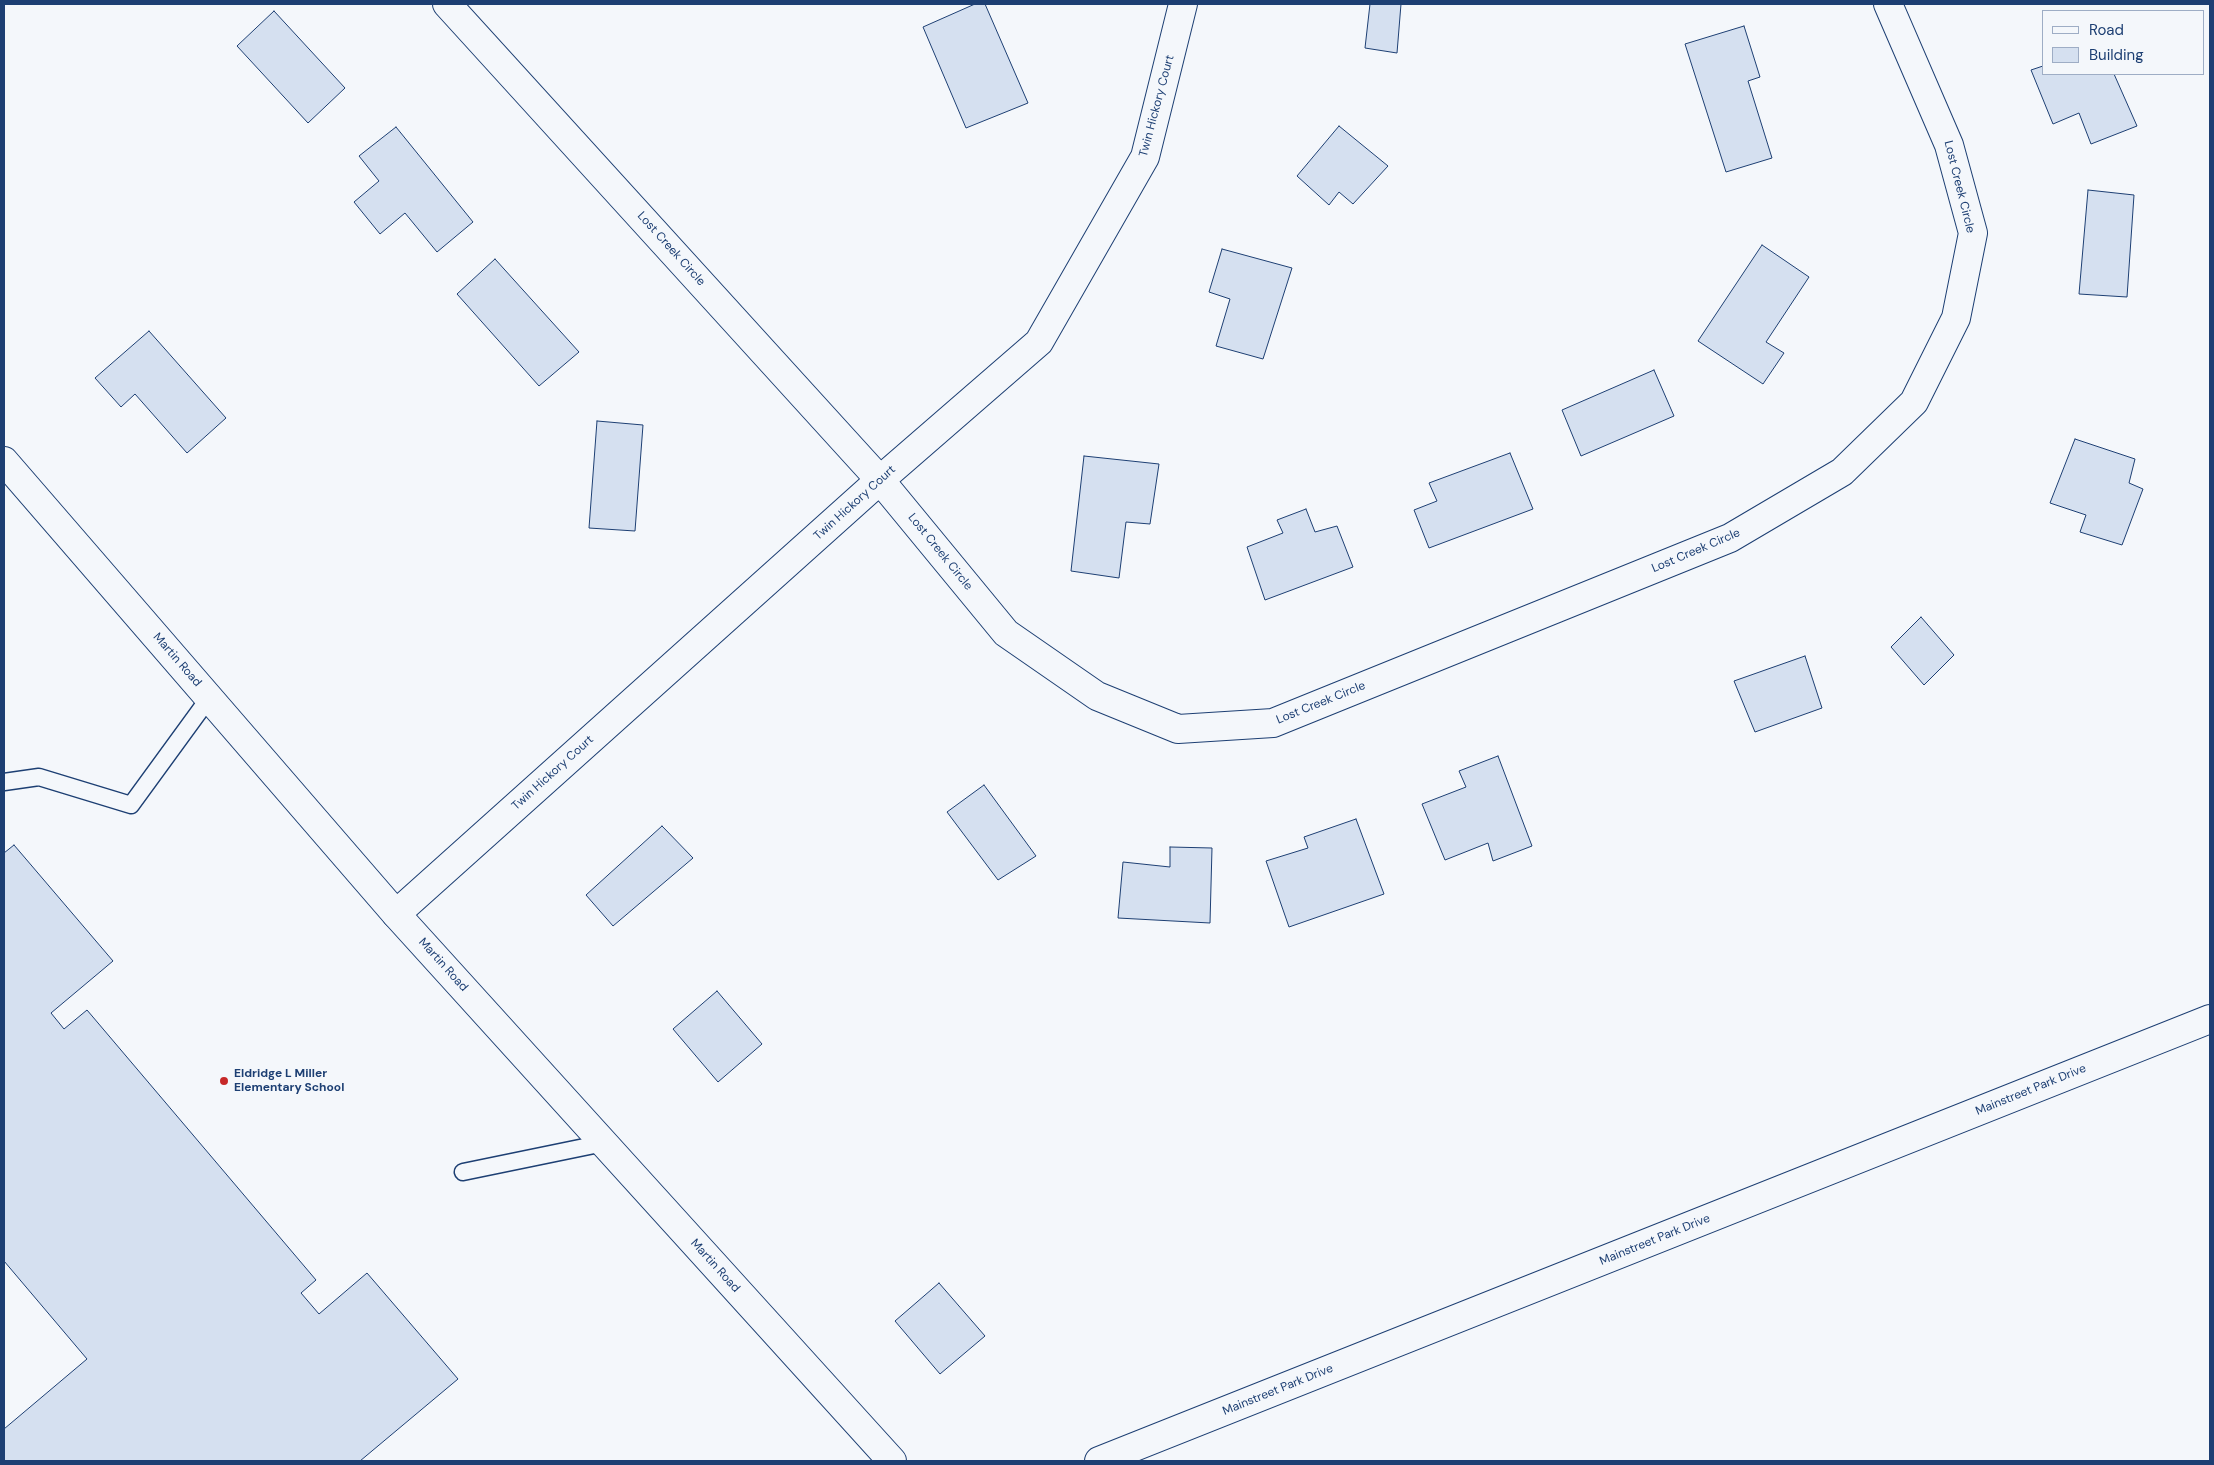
<!DOCTYPE html>
<html>
<head>
<meta charset="utf-8">
<style>
  body { margin:0 }
  #map { position:relative; width:2214px; height:1465px; overflow:hidden; background:#f4f7fb; font-family:"DM Sans",sans-serif }
  canvas { display:block }
  .frame { position:absolute; inset:0; border:5px solid #1d3f73; pointer-events:none }
  .legend { position:absolute; left:2042px; top:10px; width:162px; height:65px; box-sizing:border-box; background:#f4f7fb; border:1px solid #9eadc5; margin:0; padding:6px 9px; list-style:none; font-size:15px; color:#1d3f73 }
  .legend li { display:flex; align-items:center; gap:10px; height:25px }
  .legend b { width:25px; border:1px solid #9eadc5 }
</style>
</head>
<body>
<div id="map">
<canvas width="2214" height="1465"></canvas>
<div class="frame"></div>
<ul class="legend">
<li><b style="height:6px;background:#f4f7fb"></b>Road</li>
<li><b style="height:14px;background:#d5e0f0"></b>Building</li>
</ul>
</div>
<script>
const context = document.querySelector('canvas').getContext('2d');
context.lineJoin = 'round';
function fill(path, color) {
  context.fillStyle = color;
  context.fill(path, 'evenodd');
}
function poly(rows) {
  const path = new Path2D();
  for (const r of rows) {
    path.moveTo(r[0], r[1]);
    for (let i = 2; i < r.length; i += 2) path.lineTo(r[i], r[i + 1]);
  }
  return path;
}
function strokePath(path, color, width, dash) {
  context.strokeStyle = color;
  context.lineWidth = width;
  context.lineCap = dash ? 'butt' : 'round';
  context.setLineDash(dash || []);
  context.stroke(path);
}
function label(font, color, halo, rows, align = 'center') {
  context.font = font + ' "DM Sans",sans-serif';
  context.lineWidth = 4;
  context.setLineDash([]);
  context.textBaseline = 'middle';
  context.strokeStyle = halo;
  context.fillStyle = color;
  for (const [text, x, y, turn = 0] of rows) {
    context.save();
    context.translate(x, y);
    context.rotate((+turn || 0) * Math.PI / 180);
    context.textAlign = isNaN(turn) ? turn : align;
    if (halo) context.strokeText(text, 0, 0);
    context.fillText(text, 0, 0);
    context.restore();
  }
}
const building = poly([
  [975,4,985,4,1028,103,966,128,923,27,975,4],
  [1370,4,1401,4,1397,53,1365,48,1370,4],
  [274,11,345,88,308,123,237,46,274,11],
  [1744,26,1760,77,1748,81,1772,158,1726,172,1685,44,1744,26],
  [2043,66,2043,74,2114,74,2137,126,2091,144,2079,113,2053,124,2031,70,2043,66],
  [1339,126,1388,166,1353,204,1339,192,1329,205,1297,176,1339,126],
  [396,127,473,222,437,252,405,213,380,234,354,202,379,181,359,156,396,127],
  [2088,190,2134,195,2127,297,2079,294,2088,190],
  [1762,245,1809,277,1766,342,1784,353,1763,384,1698,341,1762,245],
  [1222,249,1292,268,1263,359,1216,346,1230,299,1209,292,1222,249],
  [495,259,579,352,539,386,457,294,495,259],
  [149,331,226,418,187,453,135,394,121,407,95,378,149,331],
  [1654,370,1674,416,1581,456,1562,410,1654,370],
  [597,421,643,425,635,531,589,528,597,421],
  [2075,439,2135,459,2129,483,2143,489,2122,545,2080,532,2086,515,2050,503,2075,439],
  [1510,453,1533,509,1429,548,1414,510,1437,501,1429,483,1510,453],
  [1084,456,1159,464,1150,524,1126,522,1119,578,1071,571,1084,456],
  [1306,509,1315,532,1337,526,1353,567,1265,600,1247,547,1283,533,1277,520,1306,509],
  [1921,617,1954,655,1924,685,1891,647,1921,617],
  [1805,656,1822,708,1755,732,1734,681,1805,656],
  [1498,756,1532,846,1493,861,1488,843,1445,860,1422,804,1466,787,1459,771,1498,756],
  [984,785,1036,856,998,880,947,812,984,785],
  [1356,819,1384,894,1289,927,1266,861,1308,848,1304,837,1356,819],
  [662,826,693,858,613,926,586,895,662,826],
  [14,845,113,961,51,1013,64,1029,87,1010,316,1280,301,1293,319,1314,367,1273,458,1379,360,1461,4,1461,4,1429,87,1359,4,1261,4,853,14,845],
  [1170,847,1212,848,1210,923,1118,918,1123,862,1170,867,1170,847],
  [717,991,762,1044,718,1082,673,1029,717,991],
  [939,1283,985,1336,940,1374,895,1321,939,1283]
]);
const lane = poly([
  [4,782,39,777,131,805,209,698],
  [463,1172,604,1143]
]);
const street = poly([
  [447,4,880,480,1006,633,1097,696,1178,729,1273,723,1730,538,1842,472,1914,402,1956,318,1973,233,1949,145,1888,4],
  [396,914,880,480,1039,342,1145,157,1183,4],
  [1099,1461,2210,1019]
]);
const secondary = poly([
  [4,461,396,914,892,1461]
]);
const markers = [
  [224,1081,5,"#c62828"]
];
const streetNames = [
  ["Twin Hickory Court",1157,106,-75],
  ["Lost Creek Circle",1959,187,76],
  ["Lost Creek Circle",671,249,48],
  ["Twin Hickory Court",855,503,-42],
  ["Lost Creek Circle",1696,551,-23],
  ["Lost Creek Circle",940,552,51],
  ["Martin Road",177,660,49],
  ["Lost Creek Circle",1321,703,-22],
  ["Twin Hickory Court",553,773,-42],
  ["Martin Road",443,965,48],
  ["Mainstreet Park Drive",2031,1090,-22],
  ["Mainstreet Park Drive",1655,1240,-22],
  ["Martin Road",715,1266,48],
  ["Mainstreet Park Drive",1278,1390,-22]
];
const poiNames = [
  ["Eldridge L Miller",234,1074],
  ["Elementary School",234,1088]
];
fill(building, '#d5e0f0');
strokePath(building, '#1d3f73', 1);
strokePath(lane, '#1d3f73', 19);
strokePath(street, '#1d3f73', 30);
strokePath(secondary, '#1d3f73', 30);
strokePath(lane, '#f4f7fb', 16);
strokePath(street, '#f4f7fb', 28);
strokePath(secondary, '#f4f7fb', 28);
for (const [x, y, r, color] of markers) {
  const dot = new Path2D();
  dot.arc(x, y, r, 0, 2 * Math.PI);
  context.fillStyle = color;
  context.fill(dot);
  strokePath(dot, '#f4f7fb', 2);
}
label('12px', '#1d3f73', '#f4f7fb', streetNames);
label('bold 12px', '#1d3f73', '#f4f7fb', poiNames, 'left');
</script>
</body>
</html>
